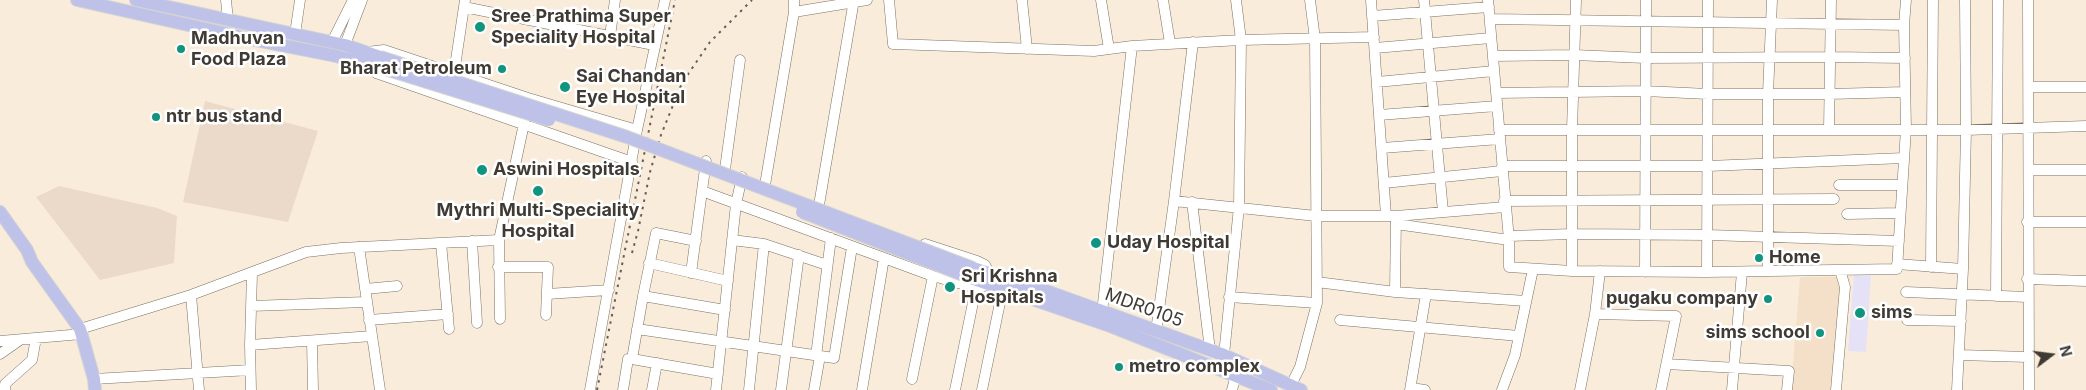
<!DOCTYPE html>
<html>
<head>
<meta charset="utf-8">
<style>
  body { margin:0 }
  #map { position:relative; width:2086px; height:390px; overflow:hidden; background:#faecdb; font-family:Inter,sans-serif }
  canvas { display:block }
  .north { position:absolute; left:2026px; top:330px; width:50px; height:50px; -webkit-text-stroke:4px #fff; paint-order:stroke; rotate:75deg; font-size:14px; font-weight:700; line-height:20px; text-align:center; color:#3f3a33 }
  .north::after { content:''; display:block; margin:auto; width:18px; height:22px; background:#3f3a33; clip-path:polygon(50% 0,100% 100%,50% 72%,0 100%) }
</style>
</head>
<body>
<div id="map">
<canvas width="2086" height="390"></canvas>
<div class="north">N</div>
</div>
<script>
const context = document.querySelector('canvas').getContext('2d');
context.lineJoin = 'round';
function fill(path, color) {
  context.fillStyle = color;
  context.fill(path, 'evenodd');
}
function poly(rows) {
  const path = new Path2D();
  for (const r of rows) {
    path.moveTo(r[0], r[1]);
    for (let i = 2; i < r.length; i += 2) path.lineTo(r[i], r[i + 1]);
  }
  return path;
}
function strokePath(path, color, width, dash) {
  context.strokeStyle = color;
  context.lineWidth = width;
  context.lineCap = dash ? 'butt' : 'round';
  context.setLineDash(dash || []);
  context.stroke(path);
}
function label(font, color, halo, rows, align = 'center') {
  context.font = font + ' Inter,sans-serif';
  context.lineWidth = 5;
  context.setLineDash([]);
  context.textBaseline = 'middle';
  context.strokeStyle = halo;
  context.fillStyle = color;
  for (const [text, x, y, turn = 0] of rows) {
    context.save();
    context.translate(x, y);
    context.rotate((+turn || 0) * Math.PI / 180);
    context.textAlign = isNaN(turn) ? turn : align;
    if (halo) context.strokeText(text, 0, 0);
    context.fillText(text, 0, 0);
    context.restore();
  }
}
const built = poly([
  [1800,277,1850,277,1839,390,1791,390]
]);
const industrial = poly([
  [205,101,318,131,288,222,183,202],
  [59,186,157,208,177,216,174,263,100,280,36,197]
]);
const medical = poly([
  [1854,275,1871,275,1866,352,1848,351]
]);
const minor = poly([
  [226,0,228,20],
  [889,0,893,44,1094,51,1132,46],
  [1022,0,1027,49],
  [1101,0,1109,49],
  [1163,0,1170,43],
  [1371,0,1386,216],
  [1424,0,1443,212],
  [1488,0,1509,240,1509,267,1572,271,1707,272,1897,269,1906,129,1904,25,1906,0],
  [2028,0,2029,390],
  [464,7,654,45],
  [794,12,867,0],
  [1372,16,1489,7],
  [1490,19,1904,25],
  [295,34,300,0],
  [610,36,615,0],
  [332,42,353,0],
  [345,45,362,0],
  [1375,48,1491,38],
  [367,52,384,50,528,98,637,130],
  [1493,56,1574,55,1645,58,1830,57,1905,58],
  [366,64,376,73,632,162],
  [454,73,465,0],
  [1377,82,1494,71],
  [2029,87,2086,87],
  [1496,93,1645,91,1708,94,1829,94,1905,92],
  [1379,115,1497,106],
  [1499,130,1966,130,2086,126],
  [1829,130,1831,0],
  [1382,148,1500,139],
  [1502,166,1708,166,1904,158],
  [725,169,740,60],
  [2029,170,2086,170],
  [1384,183,1502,171],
  [765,185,794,12,794,0],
  [1839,185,1902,185],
  [702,191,933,276,976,288,984,286,987,283],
  [1174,201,1316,216,1396,216,1505,207],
  [1504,201,1834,199],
  [1192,202,1210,350],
  [819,205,854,0],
  [1847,214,1900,213],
  [1396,216,1395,292,1526,301],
  [2027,222,2086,222],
  [1396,224,1509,240],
  [1509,236,1572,234,1708,235,1899,241],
  [732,240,764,244,827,265],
  [472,241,477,323],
  [696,241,656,233,643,296,725,310],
  [441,243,449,329],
  [925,244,977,261,985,265,990,274],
  [359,247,380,390],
  [649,263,728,281],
  [1897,264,1963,269],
  [498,267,548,267,546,315],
  [1931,267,1933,0],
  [1572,271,1572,130,1576,0],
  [1768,271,1768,94,1772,0],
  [1645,272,1646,0],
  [1707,272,1708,0],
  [252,273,250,345,372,336],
  [691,273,706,161],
  [2027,279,2086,281],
  [1317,282,1395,292],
  [365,289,397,286],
  [1906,292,2027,297],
  [547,294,609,290],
  [191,295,199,390],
  [1996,296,1998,0],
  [1229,297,1317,303],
  [251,306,366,302],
  [1102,312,1132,46,1241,40,1374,37],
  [1595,314,1676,316,1661,390],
  [500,319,499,240,525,119],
  [369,320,448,314],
  [1340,320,1519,336],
  [1907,320,1961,321],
  [80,329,191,295,306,252,341,248,499,240],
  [637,329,834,358,852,247],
  [1156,331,1174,201,1193,42],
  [0,341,82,334],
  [312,341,313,390],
  [250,345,251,390],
  [0,354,20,340],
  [1224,355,1239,207,1241,40,1236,0],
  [1959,355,2028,357],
  [816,356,831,238],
  [632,359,718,374],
  [1667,364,1789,371,1787,390],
  [94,379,250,370],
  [912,379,933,276],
  [1291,385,1300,367,1317,303,1315,39,1310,0],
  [1411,388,1425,390],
  [5,390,5,384,32,360,36,338],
  [590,390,637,130,665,0],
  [623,390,628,359,632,359,643,296],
  [652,390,657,363],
  [716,390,736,204,742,177],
  [749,390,764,244],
  [781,390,799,255],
  [814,390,820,356],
  [862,390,884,258],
  [955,390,976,288],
  [982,390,1003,288],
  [1232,390,1236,375],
  [1410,390,1426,294],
  [1502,390,1515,355,1533,269],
  [1580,390,1595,314,1600,271],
  [1732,390,1742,272],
  [1836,390,1845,287,1840,270],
  [1957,390,1963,269,1966,130,1965,0]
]);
const major = poly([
  [77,0,255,40,336,56,379,67],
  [136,0,345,45,380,57],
  [0,212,27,250,32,262,80,329,94,379,95,390],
  [973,268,1049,292,1224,355,1301,390],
  [968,277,1110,326,1271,390]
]);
const rail = poly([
  [632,253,638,231,650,172,661,135,682,83,710,42,752,0],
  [597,390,675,0]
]);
const majorBridge = poly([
  [380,57,627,137,973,268],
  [379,67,549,120],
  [802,212,968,277]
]);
const markers = [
  [480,27,6,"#0f947e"],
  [181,49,5,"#0f947e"],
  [502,69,5,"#0f947e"],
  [565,87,6,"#0f947e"],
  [156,117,5,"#0f947e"],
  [482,170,6,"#0f947e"],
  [538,191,6,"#0f947e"],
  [1096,243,6,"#0f947e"],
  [1759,258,5,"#0f947e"],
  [950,287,6,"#0f947e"],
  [1768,299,5,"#0f947e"],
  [1860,313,6,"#0f947e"],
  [1820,333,5,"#0f947e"],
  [1119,367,5,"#0f947e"]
];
const poiNames = [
  ["Sree Prathima Super",491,17],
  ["Speciality Hospital",491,38],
  ["Madhuvan",191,39],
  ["Food Plaza",191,60],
  ["Bharat Petroleum",492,69,"right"],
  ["Sai Chandan",576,77],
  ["Eye Hospital",576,98],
  ["ntr bus stand",166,117],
  ["Aswini Hospitals",493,170],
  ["Mythri Multi-Speciality",538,211,"center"],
  ["Hospital",538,232,"center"],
  ["Uday Hospital",1107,243],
  ["Home",1769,258],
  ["Sri Krishna",961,277],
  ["Hospitals",961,298],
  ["pugaku company",1758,299,"right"],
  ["sims",1871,313],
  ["sims school",1810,333,"right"],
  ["metro complex",1129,367]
];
const streetNames = [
  ["MDR0105",1144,308,20]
];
fill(built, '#f4e0c9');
fill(industrial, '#ebdaca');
fill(medical, '#e5e1f7');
strokePath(minor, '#7e7162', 11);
strokePath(major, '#d5d4d2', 14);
strokePath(minor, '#fff', 10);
strokePath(major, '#bec2e9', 12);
strokePath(rail, '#655e55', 2, [2.5, 5]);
strokePath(majorBridge, '#d5d4d2', 14, []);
strokePath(majorBridge, '#bec2e9', 12);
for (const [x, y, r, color] of markers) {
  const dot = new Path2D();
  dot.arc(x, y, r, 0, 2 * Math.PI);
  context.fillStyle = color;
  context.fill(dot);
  strokePath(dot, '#fff', 2);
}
label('bold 18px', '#3f3a33', '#fff', poiNames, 'left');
label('18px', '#3f3a33', '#fff', streetNames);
</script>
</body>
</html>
